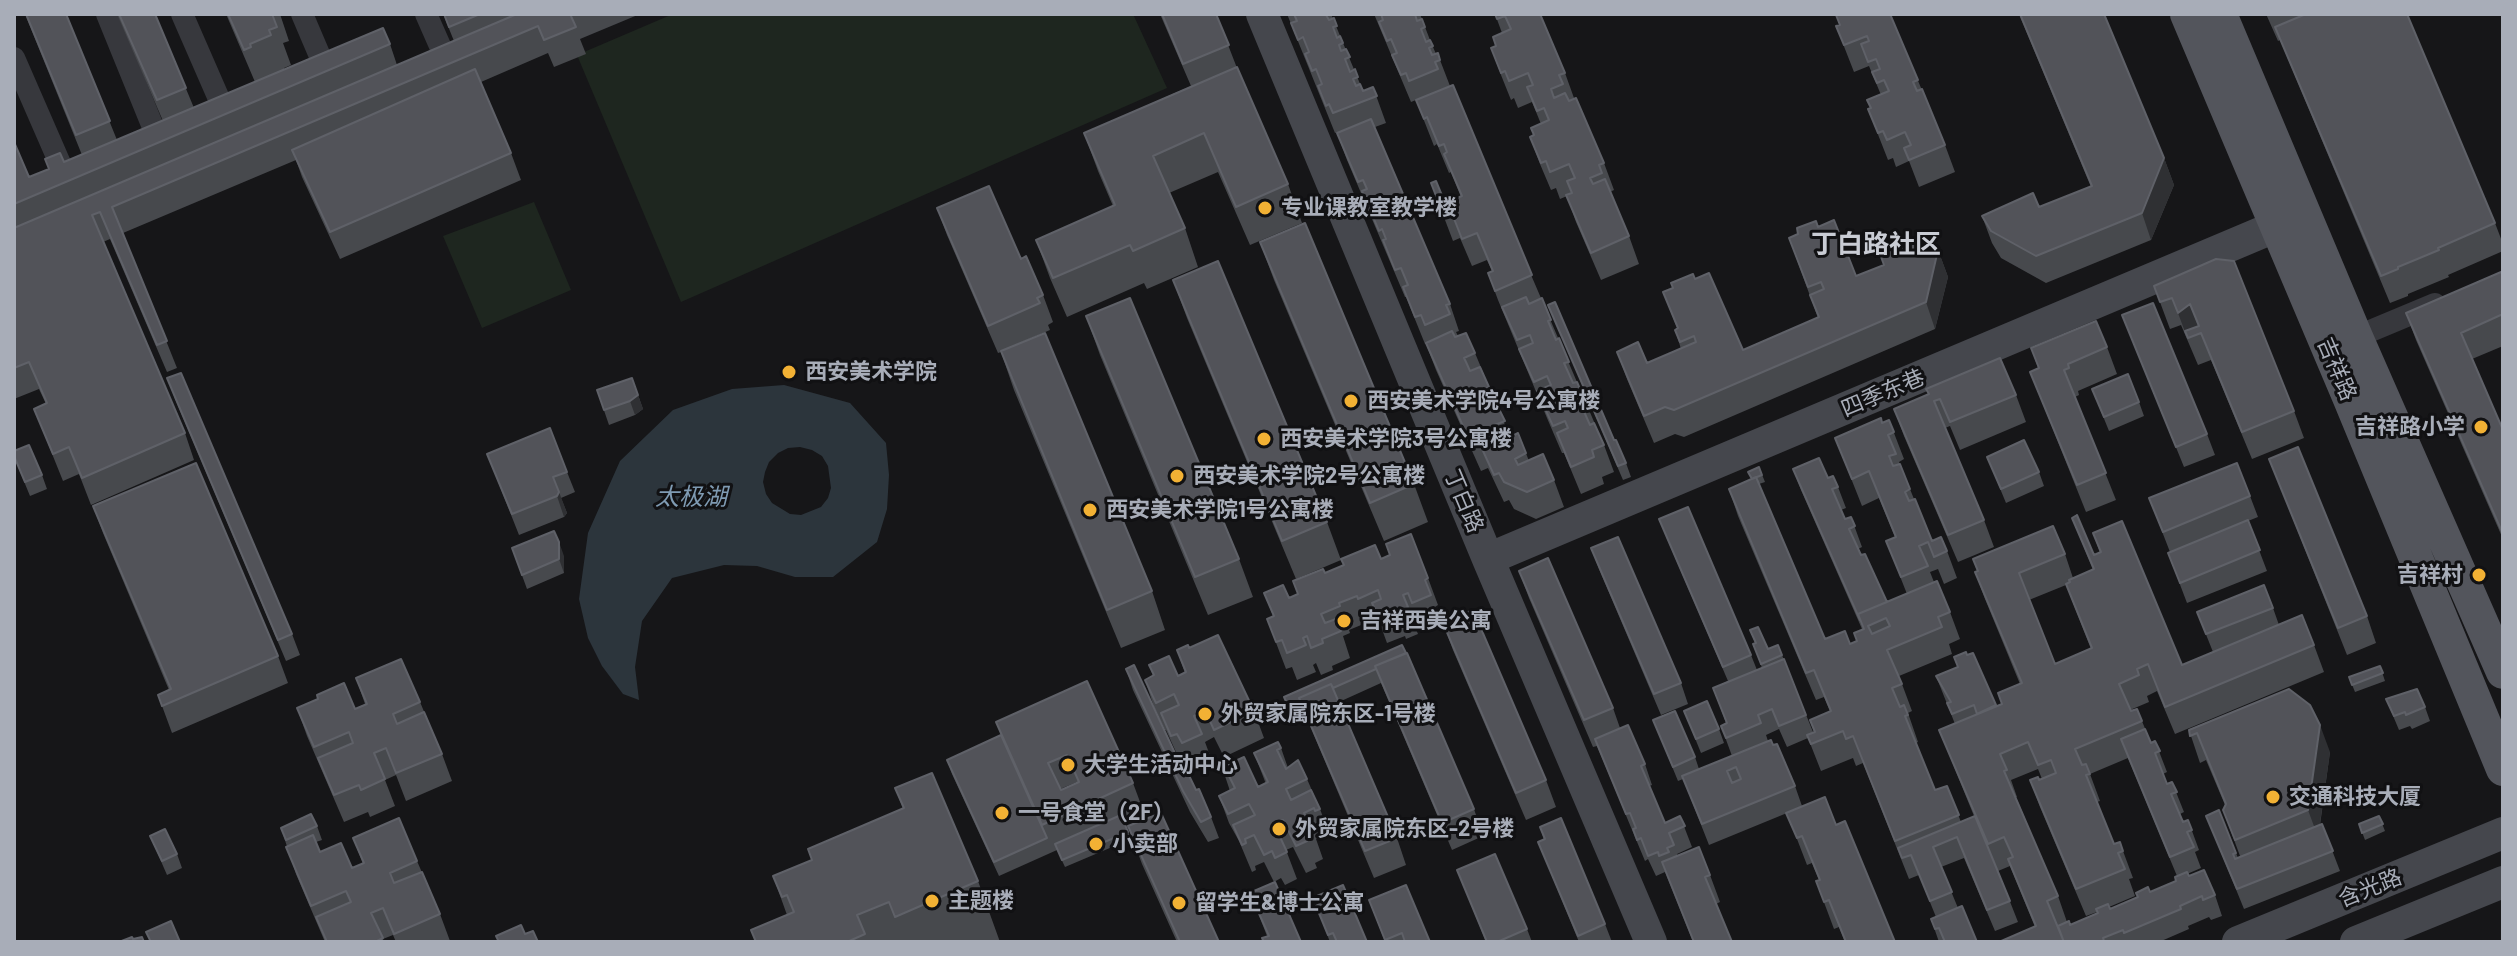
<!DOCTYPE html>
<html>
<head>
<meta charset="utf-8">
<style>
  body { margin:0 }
  #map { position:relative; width:2517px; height:956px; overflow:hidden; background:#161618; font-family:Barlow,sans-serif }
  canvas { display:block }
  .frame { position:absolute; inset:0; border:16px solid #a8adb8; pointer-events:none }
</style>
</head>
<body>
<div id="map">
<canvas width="2517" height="956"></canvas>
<div class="frame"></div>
</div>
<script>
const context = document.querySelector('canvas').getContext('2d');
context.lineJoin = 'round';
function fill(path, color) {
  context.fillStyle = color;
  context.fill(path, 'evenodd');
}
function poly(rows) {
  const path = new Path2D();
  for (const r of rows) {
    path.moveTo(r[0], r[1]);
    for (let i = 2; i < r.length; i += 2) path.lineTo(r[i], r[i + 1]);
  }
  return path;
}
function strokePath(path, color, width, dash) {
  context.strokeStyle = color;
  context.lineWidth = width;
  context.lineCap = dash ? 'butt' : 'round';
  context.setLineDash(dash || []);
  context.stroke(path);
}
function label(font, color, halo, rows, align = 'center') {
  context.font = font + ' Barlow,"Noto Sans SC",sans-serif';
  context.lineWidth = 6;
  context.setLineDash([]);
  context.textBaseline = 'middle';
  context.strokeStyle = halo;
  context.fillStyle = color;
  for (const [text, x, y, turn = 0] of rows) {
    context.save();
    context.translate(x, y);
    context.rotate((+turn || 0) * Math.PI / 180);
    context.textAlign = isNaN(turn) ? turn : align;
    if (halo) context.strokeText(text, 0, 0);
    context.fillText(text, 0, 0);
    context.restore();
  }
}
const green = poly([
  [673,14,1133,14,1167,88,681,302,577,55],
  [534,202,571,290,482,328,443,236]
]);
const water = poly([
  [784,385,850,403,886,443,889,475,887,509,877,542,833,577,795,577,757,566,724,565,672,578,642,621,635,667,639,700,623,694,602,666,588,638,579,599,588,533,620,461,673,410,732,389],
  [800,447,812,450,822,456,828,466,831,488,828,498,821,507,801,515,790,514,772,503,766,494,763,482,765,472,769,462,778,453,788,448]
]);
const street = poly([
  [107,14,157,137],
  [182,14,223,108],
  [302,14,325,68],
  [426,14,444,55],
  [14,58,65,175],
  [2356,337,2435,304]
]);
const secondary = poly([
  [1262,14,1488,559,1651,942],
  [1488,559,2277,226],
  [2238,942,2503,833],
  [2356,942,2503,882]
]);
const primary = poly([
  [2187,14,2350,399,2503,769],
  [2220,14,2356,337,2503,672]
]);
const wall = poly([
  [25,14,66,14,117,140,163,121,117,14,155,14,194,108,255,82,226,14,280,14,289,41,283,43,291,65,284,68,284,70,390,44,397,65,454,41,443,14,640,14,580,39,586,54,554,67,548,53,481,82,511,153,521,180,340,259,302,177,296,160,123,233,177,368,167,372,110,239,103,242,185,433,194,460,91,505,79,474,63,481,34,409,46,404,39,389,14,399,14,142,29,177,82,155],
  [1160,14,1216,14,1237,68,1288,184,1302,223,1250,245,1218,172,1169,193,1185,228,1198,267,1147,289,1144,283,1067,317,1050,278,1036,240,1113,206,1098,171,1084,133,1191,86],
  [1287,14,1331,14,1363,91,1373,87,1386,123,1375,127,1450,304,1459,331,1456,332,1458,336,1475,353,1510,437,1518,433,1529,461,1554,480,1564,507,1536,519,1514,509,1509,500,1504,502,1488,468,1481,471,1436,370,1426,344,1425,344,1406,297,1405,297,1347,160,1337,133,1339,132,1335,133],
  [1374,14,1420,14,1430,40,1436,54,1440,60,1450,86,1604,445,1614,472,1602,477,1604,484,1581,494,1564,453,1562,453,1547,418,1498,300,1488,273,1492,271,1487,260,1472,266,1460,238,1453,241,1431,183,1445,203,1461,197,1451,172,1449,173,1437,144,1434,146,1416,100,1411,102],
  [1495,14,1540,14,1565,73,1574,98,1604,163,1614,190,1610,192,1629,236,1639,264,1601,280,1576,222,1567,196,1560,199,1556,188,1551,190,1540,164,1530,137,1534,135,1541,124,1532,102,1518,108,1514,98,1511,100,1501,75,1491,48,1496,46,1502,33],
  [1890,14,1945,145,1955,172,1919,187,1909,161,1896,167,1893,158,1888,160,1868,109,1870,108,1881,95,1869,66,1854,72,1836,26],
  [2019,14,2104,14,2164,158,2174,185,2151,240,2046,283,2001,258,1992,243,1982,216,2039,207,2091,187],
  [2266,14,2407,14,2495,223,2503,244,2503,251,2448,275,2449,277,2408,294,2408,296,2390,303,2280,40,2278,41],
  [937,208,1021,259,1043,295,1053,322,1048,325,1050,330,1015,345,1152,591,1165,630,1121,648,1014,390,1001,352,998,353,947,235],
  [1818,227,1856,276,1884,266,1880,254,1938,250,1948,277,1935,329,1684,437,1675,434,1654,443,1627,379,1617,352,1647,363,1681,349,1675,330,1677,328,1663,292,1695,279,1743,350,1818,318,1789,238],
  [1260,242,1414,484,1428,522,1384,541,1274,280],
  [2216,259,2294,411,2304,438,2252,459,2211,360,2198,365,2181,325,2170,329,2154,286],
  [2503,275,2503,346,2472,359,2503,430,2503,539,2416,340,2406,313],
  [1173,280,1327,522,1341,560,1296,579,1187,318],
  [1548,305,1626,463,1631,477,1623,480],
  [2122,315,2207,434,2215,455,2184,467],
  [1086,316,1239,559,1253,597,1208,615,1100,355],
  [2107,347,2117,374,2078,391,2079,395,2075,397,2116,500,2086,512,2030,372,2038,368,2031,348],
  [167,378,292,634,300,655,286,661,175,399],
  [632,378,643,409,635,415,609,425,597,390],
  [2092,389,2139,402,2144,416,2109,431],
  [1928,394,2016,395,2026,422,1960,450,1950,426,1945,428,1984,520,1994,547,1958,562,1904,436,1894,409],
  [1889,420,1904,459,1899,462,1914,499,1932,541,1947,551,1957,578,1944,584,1938,569,1930,572,1934,582,1950,612,1960,639,1949,644,1952,654,1899,676,1912,711,1908,713,1918,742,1916,743,1935,790,1947,786,1961,822,1974,816,1939,730,1955,724,1936,676,1996,706,2002,704,2020,684,1985,599,1975,572,1977,571,1973,559,2065,554,2073,578,2093,570,2072,518,2094,555,2100,553,2093,533,2182,665,2213,652,2197,612,2273,608,2279,625,2314,645,2324,672,2175,734,2157,691,2147,696,2149,702,2130,710,2137,709,2151,743,2155,741,2167,772,2163,774,2167,784,2172,782,2184,812,2180,814,2183,822,2188,820,2199,850,2195,852,2201,868,2187,874,2189,876,2215,895,2222,916,2211,920,2209,917,2188,926,2189,929,2159,942,1999,942,2035,927,2010,866,1998,871,2018,922,1995,931,1964,858,1941,867,1958,908,1977,942,1939,942,1931,919,1936,917,1919,875,1909,879,1863,763,1856,766,1853,758,1821,771,1808,738,1787,747,1779,729,1766,735,1768,741,1795,786,1802,806,1836,825,1895,942,1845,942,1839,927,1834,929,1816,881,1819,880,1812,863,1807,865,1787,813,1709,845,1683,779,1678,781,1653,720,1695,757,1699,769,1732,756,1721,726,1726,723,1713,688,1728,681,1667,539,1659,519,1751,655,1757,670,1762,668,1753,644,1755,643,1750,630,1768,649,1778,645,1813,732,1814,732,1810,720,1830,711,1824,697,1816,700,1738,516,1729,489,1751,480,1759,467,1765,482,1759,484,1825,639,1850,644,1857,641,1862,629,1801,490,1793,469,1828,478,1838,487,1846,508,1841,510,1845,519,1851,517,1862,547,1858,549,1887,602,1907,594,1886,541,1895,537,1879,498,1862,506,1835,438],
  [2066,585,2091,649,2055,664,2029,600],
  [2128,758,2177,876,2176,881,2110,909,2109,907,2135,896,2129,879,2133,878,2123,851,2114,844,2097,802,2100,801,2090,774],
  [2038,769,2042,779,2039,780,2030,780,2040,807,2086,916,2097,912,2098,914,2070,925,2067,922,2058,896,2016,797,2017,797,2011,780],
  [487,454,567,472,575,492,561,498,567,513,564,517,519,535],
  [14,457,42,475,47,489,30,496],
  [1987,457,2039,472,2044,486,2006,503],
  [2269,459,2367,616,2376,643,2347,655],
  [2250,496,2258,517,2248,521,2267,571,2187,603,2168,553,2170,552,2149,498],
  [93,506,278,656,288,683,172,733,158,695,169,690,103,533],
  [1386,544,1428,578,1438,605,1435,607,1441,622,1422,630,1418,620,1413,622,1418,634,1406,639,1405,636,1387,643,1379,621,1368,626,1366,623,1349,630,1350,633,1343,636,1350,658,1332,666,1333,670,1321,675,1316,663,1313,665,1316,672,1297,680,1292,667,1286,669,1267,619,1273,616,1264,593,1289,598,1298,594,1325,573,1381,559,1390,555],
  [512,548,564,556,564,573,527,589],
  [1591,548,1681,683,1688,704,1661,715,1599,569],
  [1519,571,1613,708,1620,728,1645,764,1652,785,1649,786,1665,823,1680,816,1692,847,1677,854,1678,856,1710,875,1720,902,1716,904,1732,942,1693,942,1665,872,1656,876,1648,859,1645,861,1597,746,1593,747,1529,598],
  [1443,623,1546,780,1556,807,1526,820,1453,650],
  [1402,645,1474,809,1483,836,1452,850,1381,683,1339,702,1397,838,1406,865,1374,878,1306,716,1294,722,1284,697],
  [1189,648,1254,711,1264,738,1224,757,1214,737,1205,742,1212,761,1192,770,1187,761,1181,763,1166,730,1165,730,1154,707,1145,680,1153,676,1149,665,1178,676,1185,673,1177,650],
  [2380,666,2385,681,2355,692,2349,677],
  [1126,669,1211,817,1219,838,1208,842,1190,812,1133,690],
  [356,678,420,702,442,754,452,781,406,801,396,775,385,780,395,806,370,817,368,812,344,822,307,736,297,708,318,699,355,709,365,704],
  [2386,699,2425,707,2430,721,2412,729,2410,726,2399,730],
  [1684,711,1719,729,1724,743,1701,753],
  [996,722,1133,783,1143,810,1123,819,1131,839,1065,867,1057,850,999,876,952,774,947,760,1001,735],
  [1077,782,1077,783,1061,790,1060,789],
  [2189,730,2330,752,2320,825,2322,824,2340,871,2244,909,2206,816,2219,810,2238,858,2240,856,2223,810,2225,805,2206,760,2200,763],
  [1281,748,1288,768,1307,779,1320,809,1330,836,1325,838,1324,835,1316,839,1323,859,1315,863,1317,868,1306,873,1293,847,1286,850,1297,879,1285,885,1281,878,1274,882,1264,862,1255,866,1256,870,1252,872,1239,841,1229,823,1219,796,1230,791,1222,767,1258,787,1266,784,1254,753],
  [895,788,978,881,1000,942,756,942,751,930,787,915,773,876,812,860,903,809],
  [2379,816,2385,831,2365,840,2359,824],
  [317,826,322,840,316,842,320,852,352,868,363,864,353,838,417,861,440,914,450,941,396,942,393,935,383,939,384,942,325,942,296,874,281,828],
  [1128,826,1219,942,1177,942,1142,864],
  [1540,827,1605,924,1612,942,1579,942,1538,842,1544,840],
  [150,836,177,854,182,868,167,875],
  [1457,870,1527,929,1532,942,1486,942],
  [1253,900,1301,942,1267,936],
  [1369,900,1430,942,1385,942],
  [1316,906,1367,942,1330,942]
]);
const shadedWall = poly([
  [2164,158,2174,185,2151,240,2142,213],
  [1938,250,1948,277,1935,329,1926,302],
  [2190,304,2200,331,2185,331,2188,340,2178,313],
  [632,378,643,409,635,415,630,401],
  [559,492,567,513,564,517,557,496],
  [559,542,564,556,564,573,559,559],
  [2320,725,2330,752,2318,837,2308,810]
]);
const building = poly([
  [26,14,66,14,110,121,76,135,26,14],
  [119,14,155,14,186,88,157,100,119,14],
  [228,14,272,14,277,27,269,30,271,35,250,44,251,47,244,50,228,14],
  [444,14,480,14,449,27,444,14],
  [517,14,570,14,576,27,544,40,538,26,112,207,167,341,157,345,100,212,92,215,185,433,82,478,69,447,53,454,34,409,47,403,29,362,14,368,14,228,517,14],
  [1162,14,1216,14,1229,45,1183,64,1162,14],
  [1294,14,1328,14,1326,15,1329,20,1334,18,1337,26,1333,27,1337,38,1340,36,1343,43,1339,45,1341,51,1346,49,1350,57,1345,59,1350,72,1355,69,1358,77,1353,79,1356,86,1360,84,1363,91,1373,87,1377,96,1333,113,1329,104,1326,106,1318,86,1322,84,1316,69,1312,71,1305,54,1309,52,1303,37,1298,40,1291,23,1297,21,1294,14],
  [1381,14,1415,14,1417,21,1422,19,1425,27,1421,29,1426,42,1430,40,1433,46,1429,48,1432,55,1438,53,1440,60,1435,62,1438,69,1409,81,1406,73,1401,75,1392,55,1397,53,1391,39,1387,41,1379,22,1383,20,1381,14],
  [1495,14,1540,14,1565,73,1559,75,1563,84,1551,89,1554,98,1565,93,1569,101,1576,98,1604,163,1599,165,1602,173,1590,178,1593,184,1605,179,1629,236,1591,253,1566,195,1572,193,1567,181,1575,178,1569,164,1550,172,1546,161,1541,163,1530,137,1534,135,1531,128,1549,120,1544,108,1537,111,1527,87,1533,85,1528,73,1509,81,1505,71,1501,73,1491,48,1496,46,1493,37,1511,29,1505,16,1497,19,1495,14],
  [1838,14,1890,14,1918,80,1913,82,1917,91,1922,89,1945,145,1909,160,1904,148,1911,145,1905,132,1887,140,1883,131,1878,133,1868,109,1871,108,1867,100,1889,91,1884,80,1877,83,1872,72,1880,69,1876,59,1868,62,1861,44,1869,41,1867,36,1844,45,1836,26,1840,25,1836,15,1838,14],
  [2020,14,2104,14,2164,158,2142,213,2036,256,1991,231,1982,216,2033,193,2039,207,2092,186,2020,14],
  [2306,14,2407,14,2495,223,2438,248,2439,250,2398,267,2398,269,2381,276,2275,27,2306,14],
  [383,28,390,44,14,204,14,142,29,177,49,169,45,159,60,153,64,162,383,28],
  [1237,67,1288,184,1236,207,1204,133,1153,156,1185,228,1133,251,1130,245,1053,278,1036,240,1115,205,1084,133,1237,67],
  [475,69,511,153,330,232,292,150,475,69],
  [1453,85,1532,275,1495,291,1488,273,1493,271,1477,233,1462,239,1451,211,1443,214,1431,183,1436,181,1445,203,1462,196,1444,154,1447,152,1444,144,1439,146,1427,117,1424,119,1416,100,1453,85],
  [1371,119,1450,304,1446,305,1450,314,1425,325,1421,315,1415,317,1403,287,1408,285,1401,268,1395,270,1383,240,1386,239,1382,229,1379,231,1362,191,1367,189,1363,180,1358,182,1337,133,1371,119],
  [989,186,1021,259,1026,256,1043,295,1037,298,1040,303,988,326,937,208,989,186],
  [1834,220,1856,276,1884,265,1880,254,1931,233,1938,250,1926,302,1674,410,1665,407,1644,416,1617,352,1638,342,1647,363,1696,342,1694,336,1680,342,1675,330,1678,328,1663,292,1673,288,1671,283,1693,274,1695,279,1709,273,1743,350,1819,317,1810,295,1824,289,1821,282,1808,287,1789,238,1798,234,1797,228,1816,221,1818,227,1834,220],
  [1305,223,1414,484,1370,503,1260,242,1305,223],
  [2216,259,2234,261,2294,411,2242,432,2201,333,2188,338,2185,331,2199,326,2190,304,2178,313,2172,298,2160,302,2154,286,2216,259],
  [1218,261,1327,522,1282,541,1173,280,1218,261],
  [2501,272,2503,275,2503,314,2461,333,2503,430,2503,534,2406,313,2501,272],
  [1526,297,1529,304,1542,298,1551,320,1548,321,1556,340,1559,338,1569,362,1564,363,1573,383,1577,382,1587,405,1582,407,1590,425,1594,423,1604,445,1592,450,1594,457,1571,467,1557,433,1568,428,1565,421,1553,426,1537,391,1551,385,1547,376,1534,382,1519,349,1533,343,1530,335,1517,340,1502,307,1526,297],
  [1130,298,1239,559,1195,577,1086,316,1130,298],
  [1555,302,1614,440,1616,440,1626,463,1618,466,1548,305,1555,302],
  [2153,303,2207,434,2176,447,2122,315,2153,303],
  [2096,321,2107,347,2068,364,2069,368,2064,370,2106,473,2077,485,2030,372,2039,368,2031,348,2096,321],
  [1452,331,1455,337,1466,333,1475,353,1464,358,1466,362,1470,371,1480,367,1489,387,1478,393,1483,405,1495,401,1505,421,1492,426,1496,434,1503,430,1507,439,1518,433,1526,453,1515,459,1518,465,1543,454,1554,480,1527,492,1504,482,1499,473,1494,475,1478,440,1471,444,1426,343,1452,331],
  [1045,333,1152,591,1107,610,1001,351,1045,333],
  [2000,358,2016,395,1950,422,1940,399,1934,401,1984,520,1948,535,1894,409,1929,394,1926,389,2000,358],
  [181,373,292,634,278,640,167,378,181,373],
  [2128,374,2139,402,2104,417,2092,389,2128,374],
  [632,378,638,395,630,401,604,410,597,390,632,378],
  [1881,418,1882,423,1889,420,1894,432,1888,435,1896,454,1889,456,1893,466,1900,464,1910,489,1905,492,1909,501,1915,499,1932,541,1941,537,1947,551,1934,557,1928,542,1919,546,1928,566,1901,577,1886,541,1896,537,1869,471,1852,479,1835,438,1881,418],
  [550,428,567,472,553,477,559,492,557,496,512,514,487,454,550,428],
  [2024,440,2039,472,2001,489,1987,457,2024,440],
  [29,445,42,475,25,482,14,456,14,451,29,445],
  [2298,447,2367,616,2338,628,2269,459,2298,447],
  [1819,458,1828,478,1833,476,1838,487,1832,489,1845,519,1851,517,1855,526,1849,529,1861,555,1865,554,1887,602,1858,614,1860,620,1793,469,1819,458],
  [196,463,278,656,162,706,158,695,171,689,93,506,196,463],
  [2237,463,2250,496,2163,532,2149,498,2237,463],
  [1759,467,1762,475,1752,479,1748,472,1759,467],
  [1756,477,1825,639,1845,631,1850,644,1857,641,1854,633,1864,629,1858,614,1937,581,1950,612,1938,617,1942,627,1887,650,1902,684,1892,688,1900,707,1904,705,1908,715,1905,716,1935,790,1947,786,1959,815,1895,841,1853,736,1846,739,1843,731,1811,744,1807,735,1815,732,1810,720,1831,711,1814,670,1806,673,1729,489,1756,477],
  [1886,618,1890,626,1872,634,1868,626,1886,618],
  [1688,507,1751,655,1723,667,1659,519,1688,507],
  [2077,515,2094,555,2101,552,2093,533,2122,521,2182,665,2302,615,2314,645,2165,707,2148,664,2137,669,2139,675,2119,684,2131,711,2137,709,2142,721,2075,749,2082,765,2086,764,2090,774,2086,775,2114,844,2120,842,2123,851,2118,853,2125,869,2076,889,2030,780,2038,777,2039,780,2056,773,2051,760,2038,765,2028,742,2000,754,2007,770,2004,771,2058,896,2047,901,2064,942,1999,942,2036,926,2008,859,2013,857,2004,837,1988,844,1939,730,2002,704,1998,693,2022,683,1975,572,1978,571,1973,559,2053,526,2065,554,2019,573,2055,664,2092,648,2066,584,2070,582,2069,580,2094,569,2072,518,2077,515],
  [2248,520,2260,550,2180,583,2168,553,2248,520],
  [554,531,559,542,559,559,522,575,512,548,554,531],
  [1411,534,1428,578,1425,580,1431,595,1412,603,1408,593,1403,595,1408,607,1396,612,1395,609,1378,616,1372,603,1381,599,1378,590,1358,599,1357,596,1339,603,1340,606,1321,614,1325,623,1336,619,1341,631,1322,639,1323,643,1311,648,1307,636,1303,638,1306,645,1287,653,1282,640,1276,642,1267,619,1274,616,1264,593,1283,585,1289,598,1298,594,1293,581,1323,569,1325,573,1344,565,1341,559,1375,545,1381,559,1390,555,1386,544,1411,534],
  [1618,537,1681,683,1654,694,1591,548,1618,537],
  [1548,558,1613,708,1584,720,1519,571,1548,558],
  [2264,585,2273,608,2206,634,2197,612,2264,585],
  [1473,610,1546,780,1516,793,1443,623,1473,610],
  [1758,627,1768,649,1778,645,1782,655,1761,664,1753,644,1756,643,1750,630,1758,627],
  [1218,635,1254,711,1214,730,1205,710,1194,716,1202,734,1182,743,1177,734,1171,736,1161,713,1179,705,1174,694,1156,703,1145,680,1154,675,1149,665,1169,656,1178,676,1186,672,1177,650,1188,645,1189,648,1218,635],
  [1402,645,1406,653,1375,666,1376,669,1333,688,1331,684,1299,698,1301,702,1289,708,1284,697,1402,645],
  [1966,652,1967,655,1973,653,1996,705,1977,714,1974,705,1952,714,1947,703,1951,702,1936,676,1958,667,1954,657,1966,652],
  [1407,653,1474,809,1442,823,1375,666,1407,653],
  [401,659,420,702,393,714,397,724,424,712,442,754,396,773,386,748,374,753,385,779,361,790,359,785,334,795,318,758,353,743,349,732,314,747,297,708,318,699,317,695,344,683,355,709,367,704,356,678,401,659],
  [1784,659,1806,715,1779,726,1772,709,1758,715,1761,723,1726,738,1721,726,1727,723,1713,688,1784,659],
  [1134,665,1180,764,1183,763,1196,790,1199,789,1211,817,1201,822,1183,791,1126,669,1134,665],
  [2380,666,2383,673,2352,685,2349,677,2380,666],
  [1087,681,1133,783,1042,825,996,722,1087,681],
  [1067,755,1079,782,1061,790,1048,763,1067,755],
  [1331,684,1397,838,1365,851,1299,698,1331,684],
  [2289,689,2310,705,2320,725,2308,810,2235,840,2223,810,2226,804,2197,733,2190,736,2189,730,2289,689],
  [2417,689,2425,707,2406,715,2405,712,2394,716,2386,699,2417,689],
  [1707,701,1719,729,1696,739,1684,711,1707,701],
  [1675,711,1695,757,1673,767,1653,720,1675,711],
  [1628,725,1645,764,1641,766,1665,823,1680,816,1685,826,1669,833,1674,845,1667,848,1669,852,1659,856,1658,852,1648,856,1641,838,1637,840,1633,829,1636,828,1630,813,1626,814,1595,739,1628,725],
  [2145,729,2151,743,2155,741,2160,751,2155,753,2167,784,2172,782,2177,792,2171,794,2183,822,2188,820,2192,830,2187,832,2194,847,2170,857,2121,739,2145,729],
  [1001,735,1047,838,994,862,947,760,1001,735],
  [1771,740,1773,745,1777,744,1795,786,1702,824,1682,776,1771,740],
  [1736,767,1741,779,1732,783,1727,771,1736,767],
  [1278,742,1281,748,1277,750,1286,769,1298,760,1307,779,1286,789,1291,800,1311,790,1320,809,1315,811,1314,808,1304,813,1314,832,1305,836,1307,841,1296,846,1283,820,1274,824,1287,852,1275,858,1272,851,1264,855,1254,835,1245,839,1246,843,1242,845,1233,825,1255,815,1249,804,1228,814,1219,796,1235,788,1227,772,1224,773,1222,767,1244,757,1258,787,1268,782,1254,753,1278,742],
  [932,773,978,881,895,917,889,902,857,915,865,934,847,942,756,942,751,930,794,912,787,895,782,897,773,876,812,860,808,849,904,808,895,788,932,773],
  [1825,797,1836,825,1845,821,1895,942,1846,942,1829,900,1824,902,1816,881,1820,880,1802,836,1797,838,1786,813,1825,797],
  [2219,810,2236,853,2233,854,2235,859,2322,824,2333,851,2237,889,2206,816,2219,810],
  [1161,813,1219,942,1180,942,1128,826,1161,813],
  [311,814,317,826,286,840,281,828,311,814],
  [1121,815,1128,832,1062,860,1055,844,1121,815],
  [1975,816,2010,901,1987,910,1957,837,1933,847,1952,892,1930,901,1911,855,1902,858,1898,848,1975,816],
  [2379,816,2383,824,2362,833,2359,824,2379,816],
  [399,818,417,861,390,873,394,883,422,872,440,914,394,934,383,908,371,913,383,938,375,942,327,942,316,917,351,902,346,891,311,906,286,847,313,835,320,852,341,843,352,868,364,863,353,838,399,818],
  [1561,818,1605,924,1578,936,1538,842,1545,839,1540,827,1561,818],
  [165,829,177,854,162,861,150,836,165,829],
  [1699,847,1710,875,1705,877,1732,942,1694,942,1662,862,1699,847],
  [1495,854,1527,929,1497,942,1487,942,1457,870,1495,854],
  [2204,870,2215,895,2203,900,2202,896,2180,906,2181,909,2124,933,2123,930,2103,938,2104,941,2102,942,2064,942,2058,926,2069,921,2070,925,2098,913,2096,909,2108,904,2110,909,2138,897,2136,893,2148,887,2150,892,2176,881,2175,877,2187,872,2189,876,2204,870],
  [1275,882,1301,942,1264,942,1262,938,1269,936,1253,900,1257,899,1254,891,1275,882],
  [1343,885,1367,942,1337,942,1333,933,1328,935,1316,906,1320,904,1317,896,1343,885],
  [1406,885,1430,942,1405,942,1402,933,1385,940,1369,900,1406,885],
  [1962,906,1977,942,1945,942,1939,928,1935,929,1931,919,1962,906],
  [171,921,180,942,151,942,146,932,171,921],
  [521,925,525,934,533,931,538,942,499,942,496,936,521,925],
  [132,937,133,939,142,937,144,942,119,942,132,937]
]);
const markers = [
  [1265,208,8,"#f2b134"],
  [789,372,8,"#f2b134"],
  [1351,401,8,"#f2b134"],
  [2481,427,8,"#f2b134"],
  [1264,439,8,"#f2b134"],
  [1177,476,8,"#f2b134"],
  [1090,510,8,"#f2b134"],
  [2479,575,8,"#f2b134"],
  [1344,621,8,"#f2b134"],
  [1205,714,8,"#f2b134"],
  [1068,765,8,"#f2b134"],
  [2273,797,8,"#f2b134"],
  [1002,813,8,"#f2b134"],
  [1279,829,8,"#f2b134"],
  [1096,844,8,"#f2b134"],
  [932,901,8,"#f2b134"],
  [1179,903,8,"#f2b134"]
];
const poiNames = [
  ["专业课教室教学楼",1281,208],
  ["西安美术学院",805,372],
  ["西安美术学院4号公寓楼",1367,401],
  ["吉祥路小学",2465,427,"right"],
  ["西安美术学院3号公寓楼",1280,439],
  ["西安美术学院2号公寓楼",1193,476],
  ["西安美术学院1号公寓楼",1106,510],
  ["吉祥村",2463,575,"right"],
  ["吉祥西美公寓",1360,621],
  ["外贸家属院东区-1号楼",1221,714],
  ["大学生活动中心",1084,765],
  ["交通科技大厦",2289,797],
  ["一号食堂（2F）",1018,813],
  ["外贸家属院东区-2号楼",1295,829],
  ["小卖部",1112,844],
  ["主题楼",948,901],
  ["留学生&博士公寓",1195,903]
];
const streetNames = [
  ["吉祥路",2337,369,67],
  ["四季东巷",1883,393,-23],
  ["丁白路",1464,501,67],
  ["含光路",2370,888,-22]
];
const waterNames = [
  ["太极湖",691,497]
];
const quarterNames = [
  ["丁白路社区",1876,244]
];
fill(green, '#1e261f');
fill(water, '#2c353c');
strokePath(street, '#37383d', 22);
strokePath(secondary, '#45474d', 32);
strokePath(primary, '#53555c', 34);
fill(wall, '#47494d');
fill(shadedWall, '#2f3033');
fill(building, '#525359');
strokePath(building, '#5f6168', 2);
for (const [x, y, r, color] of markers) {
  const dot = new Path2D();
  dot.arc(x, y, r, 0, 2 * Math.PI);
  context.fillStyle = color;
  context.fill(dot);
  strokePath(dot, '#111113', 3);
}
label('bold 22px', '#a8adb8', '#111113', poiNames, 'left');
label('22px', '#a8adb8', '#111113', streetNames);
label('italic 24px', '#7f9bb3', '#111113', waterNames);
label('bold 26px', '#c9ccd4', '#111113', quarterNames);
</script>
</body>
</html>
